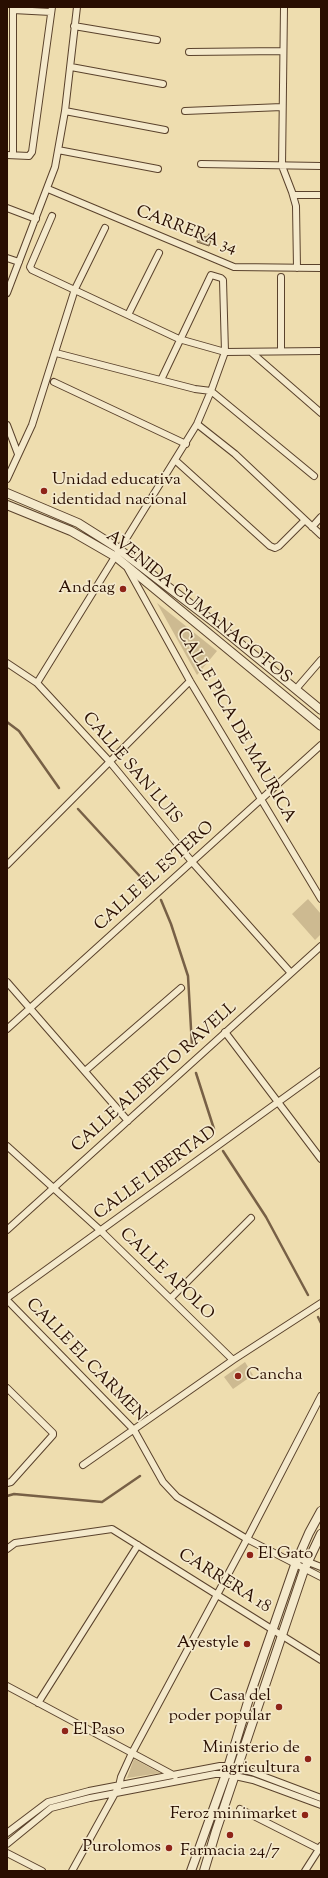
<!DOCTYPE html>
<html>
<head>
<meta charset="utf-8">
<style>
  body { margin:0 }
  #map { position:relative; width:328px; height:1878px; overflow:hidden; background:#eeddaf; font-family:"Sorts Mill Goudy",serif }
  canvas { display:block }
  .frame { position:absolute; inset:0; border:8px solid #290e01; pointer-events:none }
</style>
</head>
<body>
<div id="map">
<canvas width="328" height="1878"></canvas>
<div class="frame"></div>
</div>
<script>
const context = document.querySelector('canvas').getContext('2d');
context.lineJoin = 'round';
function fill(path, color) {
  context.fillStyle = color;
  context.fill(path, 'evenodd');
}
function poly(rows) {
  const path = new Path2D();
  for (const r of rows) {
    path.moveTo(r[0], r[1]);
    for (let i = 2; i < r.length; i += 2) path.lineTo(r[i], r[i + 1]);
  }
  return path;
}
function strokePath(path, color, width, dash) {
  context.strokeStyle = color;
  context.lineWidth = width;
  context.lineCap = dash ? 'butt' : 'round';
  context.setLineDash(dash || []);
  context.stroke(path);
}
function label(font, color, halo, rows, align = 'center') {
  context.font = font + ' "Sorts Mill Goudy",serif';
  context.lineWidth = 3.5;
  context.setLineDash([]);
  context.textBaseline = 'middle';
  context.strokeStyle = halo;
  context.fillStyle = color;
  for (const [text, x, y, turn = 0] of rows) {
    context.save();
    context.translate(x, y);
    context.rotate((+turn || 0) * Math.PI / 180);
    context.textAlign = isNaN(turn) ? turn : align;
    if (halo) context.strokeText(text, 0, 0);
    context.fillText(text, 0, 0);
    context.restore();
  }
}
const green = poly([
  [157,603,217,651,197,675],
  [308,899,321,914,321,934,315,940,292,914],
  [245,1362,253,1375,233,1389,224,1377],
  [134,1759,160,1773,127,1778]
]);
const water = poly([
  [209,234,212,237,209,246,197,242,198,236,207,237,209,234]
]);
const stream = poly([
  [7,722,19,731,59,788],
  [78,809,147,884],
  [161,900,171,924,188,976,192,1046],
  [196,1073,214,1129],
  [223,1151,266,1217,308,1295],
  [318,1317,321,1323],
  [7,1496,14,1494,102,1502,140,1476]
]);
const minor = poly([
  [13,7,13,155],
  [284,7,282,166,292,192,296,206,297,268],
  [13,10,51,12],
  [74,26,157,40],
  [189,52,283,51],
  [71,67,163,84],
  [65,111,165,130],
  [185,111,282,107],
  [58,150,158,169],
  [7,155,29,156,32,152,52,7],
  [201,164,321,166],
  [48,189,234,267,321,268],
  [293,195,321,195],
  [7,208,36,219],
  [52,216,30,267,32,270,179,339,225,352,321,351],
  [7,258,19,262],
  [7,293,55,167,65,111,77,7],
  [128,315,159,253],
  [281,351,281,277],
  [251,352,321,413],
  [56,353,195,389,211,391,314,476],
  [54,382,186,444],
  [197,424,235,454,321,535],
  [7,425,18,454],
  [175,460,270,546,275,548,279,546,305,520],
  [7,479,32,425,75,289,105,228],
  [312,527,321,517],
  [128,569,190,681,321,899],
  [7,663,37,683,110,762,193,863,291,973],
  [37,683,197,424,211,391,225,352,223,280,221,278,211,275,161,380],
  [296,689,321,660],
  [7,865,190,681],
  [7,982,128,1121],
  [7,1029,321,745],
  [225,1032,321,1159],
  [85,1071,181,988],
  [7,1146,101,1231,233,1360],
  [7,1230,321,946],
  [7,1298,321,1071],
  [171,1298,251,1218],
  [7,1300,134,1430,163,1482,177,1497,247,1539,321,1577],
  [7,1388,53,1433,53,1435,11,1482,7,1483],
  [83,1465,233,1360,321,1303],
  [7,1549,15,1543,112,1529,321,1660],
  [294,1558,298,1558,321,1567],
  [7,1686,175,1776],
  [38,1703,138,1545],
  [240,1809,321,1850],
  [7,1833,48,1802,89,1791,220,1766,228,1766,252,1772,321,1798],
  [7,1844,51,1808,90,1798,215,1774,226,1774,253,1780,321,1805],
  [7,1853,42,1871],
  [72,1871,119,1786,121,1777,132,1753,247,1539,321,1396],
  [305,1871,321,1846]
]);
const tertiary = poly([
  [7,493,78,523,116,547,215,623,321,710],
  [7,505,71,531,116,557,321,726],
  [191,1871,226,1774,251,1692,295,1565,309,1533,321,1511],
  [204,1871,216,1831,304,1570,321,1534]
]);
const markers = [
  [44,491,4,"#8f2418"],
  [123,589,4,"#8f2418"],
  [238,1376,4,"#8f2418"],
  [250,1555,4,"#8f2418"],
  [247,1644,4,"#8f2418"],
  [279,1707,4,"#8f2418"],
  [65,1731,4,"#8f2418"],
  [308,1759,4,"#8f2418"],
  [305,1815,4,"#8f2418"],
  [230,1835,4,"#8f2418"],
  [169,1848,4,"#8f2418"]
];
const streetNames = [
  ["CARRERA 34",186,231,21],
  ["AVENIDA CUMANAGOTOS",198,608,39],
  ["CALLE PICA DE MAURICA",235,726,60],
  ["CALLE SAN LUIS",131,769,49],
  ["CALLE EL ESTERO",155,877,-42],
  ["CALLE ALBERTO RAVELL",155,1078,-42],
  ["CALLE LIBERTAD",156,1174,-36],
  ["CALLE APOLO",166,1275,44],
  ["CALLE EL CARMEN",85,1361,46],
  ["CARRERA 18",224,1582,32]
];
const poiNames = [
  ["Unidad educativa",52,481,"left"],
  ["identidad nacional",52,501,"left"],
  ["Andcag",115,589],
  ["Cancha",246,1376,"left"],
  ["El Gato",258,1555,"left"],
  ["Ayestyle",239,1644],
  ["Casa del",271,1697],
  ["poder popular",271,1717],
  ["El Paso",73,1731,"left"],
  ["Ministerio de",300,1749],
  ["agricultura",300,1769],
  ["Feroz minimarket",297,1815],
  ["Purolomos",161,1848],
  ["Farmacia 24/7",230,1852,"center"]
];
fill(green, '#cdba91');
fill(water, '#ab9774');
strokePath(water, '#776046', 1);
strokePath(stream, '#776046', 2.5);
strokePath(minor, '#5a422c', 8);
strokePath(tertiary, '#5a422c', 10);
strokePath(minor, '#f4e9cb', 6);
strokePath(tertiary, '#f4e9cb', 8);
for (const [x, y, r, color] of markers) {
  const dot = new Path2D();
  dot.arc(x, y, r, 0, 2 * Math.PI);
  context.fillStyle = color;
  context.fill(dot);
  strokePath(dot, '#f4e9cb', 1.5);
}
label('17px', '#290e01', '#f4e9cb', streetNames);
label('17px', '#290e01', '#f4e9cb', poiNames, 'right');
</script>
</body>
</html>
